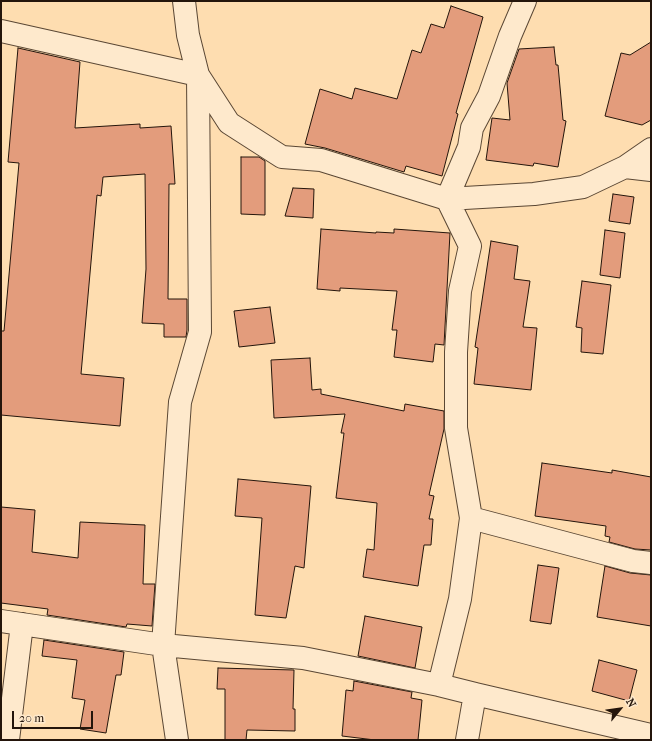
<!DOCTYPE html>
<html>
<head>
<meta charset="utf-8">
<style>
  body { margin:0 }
  #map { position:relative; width:652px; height:741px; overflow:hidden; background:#feddb0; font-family:"IM FELL French Canon",serif }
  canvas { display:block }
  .frame { position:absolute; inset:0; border:2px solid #24150b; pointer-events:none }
  .north { position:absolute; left:600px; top:689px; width:40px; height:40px; -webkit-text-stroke:3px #fee9cc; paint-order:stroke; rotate:61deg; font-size:11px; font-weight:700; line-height:16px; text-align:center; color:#24150b }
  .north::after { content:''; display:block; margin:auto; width:14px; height:18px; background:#24150b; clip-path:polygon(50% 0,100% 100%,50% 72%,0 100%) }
  .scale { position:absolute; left:12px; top:711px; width:81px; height:18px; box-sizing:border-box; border:2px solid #24150b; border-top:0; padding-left:5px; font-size:12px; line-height:14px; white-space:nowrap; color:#24150b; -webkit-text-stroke:3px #fee9cc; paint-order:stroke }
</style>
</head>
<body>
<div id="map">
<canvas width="652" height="741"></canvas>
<div class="frame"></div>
<div class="north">N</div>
<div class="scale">20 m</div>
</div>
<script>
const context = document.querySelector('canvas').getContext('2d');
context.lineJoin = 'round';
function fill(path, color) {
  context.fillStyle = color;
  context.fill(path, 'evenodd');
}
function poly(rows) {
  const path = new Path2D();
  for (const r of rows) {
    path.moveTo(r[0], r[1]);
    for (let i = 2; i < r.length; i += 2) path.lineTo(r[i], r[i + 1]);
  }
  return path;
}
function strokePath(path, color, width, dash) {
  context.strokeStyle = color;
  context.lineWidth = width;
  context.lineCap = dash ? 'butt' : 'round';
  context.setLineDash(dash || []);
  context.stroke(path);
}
const building = poly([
  [451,6,483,17,456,113,458,114,442,176,406,166,404,172,325,148,305,144,320,89,352,99,355,88,397,99,412,50,421,53,431,24,444,28,451,6],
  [651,42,651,120,642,125,605,116,621,53,630,55,651,42],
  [554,47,556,65,558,65,563,120,566,121,558,167,534,163,533,166,486,160,492,118,510,120,507,83,519,49,554,47],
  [18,48,80,62,75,128,140,124,140,128,171,126,175,184,169,184,168,299,187,299,187,330,186,337,164,337,164,324,142,323,146,269,145,174,103,177,101,196,97,195,81,374,124,378,120,426,1,415,1,331,4,331,19,163,8,162,18,48],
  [241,157,259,157,265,161,265,215,241,214,241,157],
  [293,188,314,189,313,218,285,216,293,188],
  [613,194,634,197,630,224,609,221,613,194],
  [321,229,376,233,376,232,394,233,394,229,450,233,444,345,435,344,433,362,394,357,397,330,392,330,397,291,340,288,340,291,317,289,321,229],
  [605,230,625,233,620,278,600,275,605,230],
  [491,241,518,246,514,279,530,281,523,327,537,328,531,390,474,384,478,348,475,347,491,241],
  [582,281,611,285,603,354,581,352,582,328,576,327,582,281],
  [270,307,275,343,239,347,234,311,270,307],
  [310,358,312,390,321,389,321,394,404,411,405,404,444,411,444,429,429,495,434,496,429,519,433,519,431,545,424,545,418,586,363,577,367,549,374,550,377,503,336,498,344,433,341,433,345,414,274,418,271,360,310,358],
  [542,463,612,473,612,470,651,477,651,550,635,549,609,542,610,537,605,536,606,526,535,516,542,463],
  [238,479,311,486,304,568,295,566,286,618,255,615,262,518,235,516,238,479],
  [1,507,35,510,32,552,78,558,80,522,145,525,143,584,155,584,152,626,127,624,126,627,47,615,48,609,1,603,1,507],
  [538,565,559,568,551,624,530,621,538,565],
  [605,566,630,573,651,575,651,626,597,617,605,566],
  [365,616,422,627,415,668,358,656,365,616],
  [44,640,124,652,121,675,116,675,106,733,80,729,85,700,72,698,77,660,42,656,44,640],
  [599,660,637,670,629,701,592,691,599,660],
  [218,668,294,670,293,709,295,709,295,731,247,730,246,740,225,740,225,689,217,689,218,668],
  [354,681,412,692,411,698,422,700,418,740,375,740,342,736,346,690,353,691,354,681]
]);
const minor = poly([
  [184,1,188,35,198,75,229,123,282,157,321,160,447,199,534,194,583,187,625,167,651,149],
  [1,31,198,75,200,332,180,402,163,645,177,740],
  [625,167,651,170],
  [471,518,633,561,651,563],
  [1,621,163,645,303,658,439,685],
  [475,694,439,685,460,599,471,518,456,428,456,352,460,291,470,246,447,199,469,147,472,128,489,96,510,36,525,1],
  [8,740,22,624],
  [467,740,475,694,651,735]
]);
fill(building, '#e39c7c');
strokePath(building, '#24150b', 1);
strokePath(minor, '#5a4734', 24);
strokePath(minor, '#fee9cc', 22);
</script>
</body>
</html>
